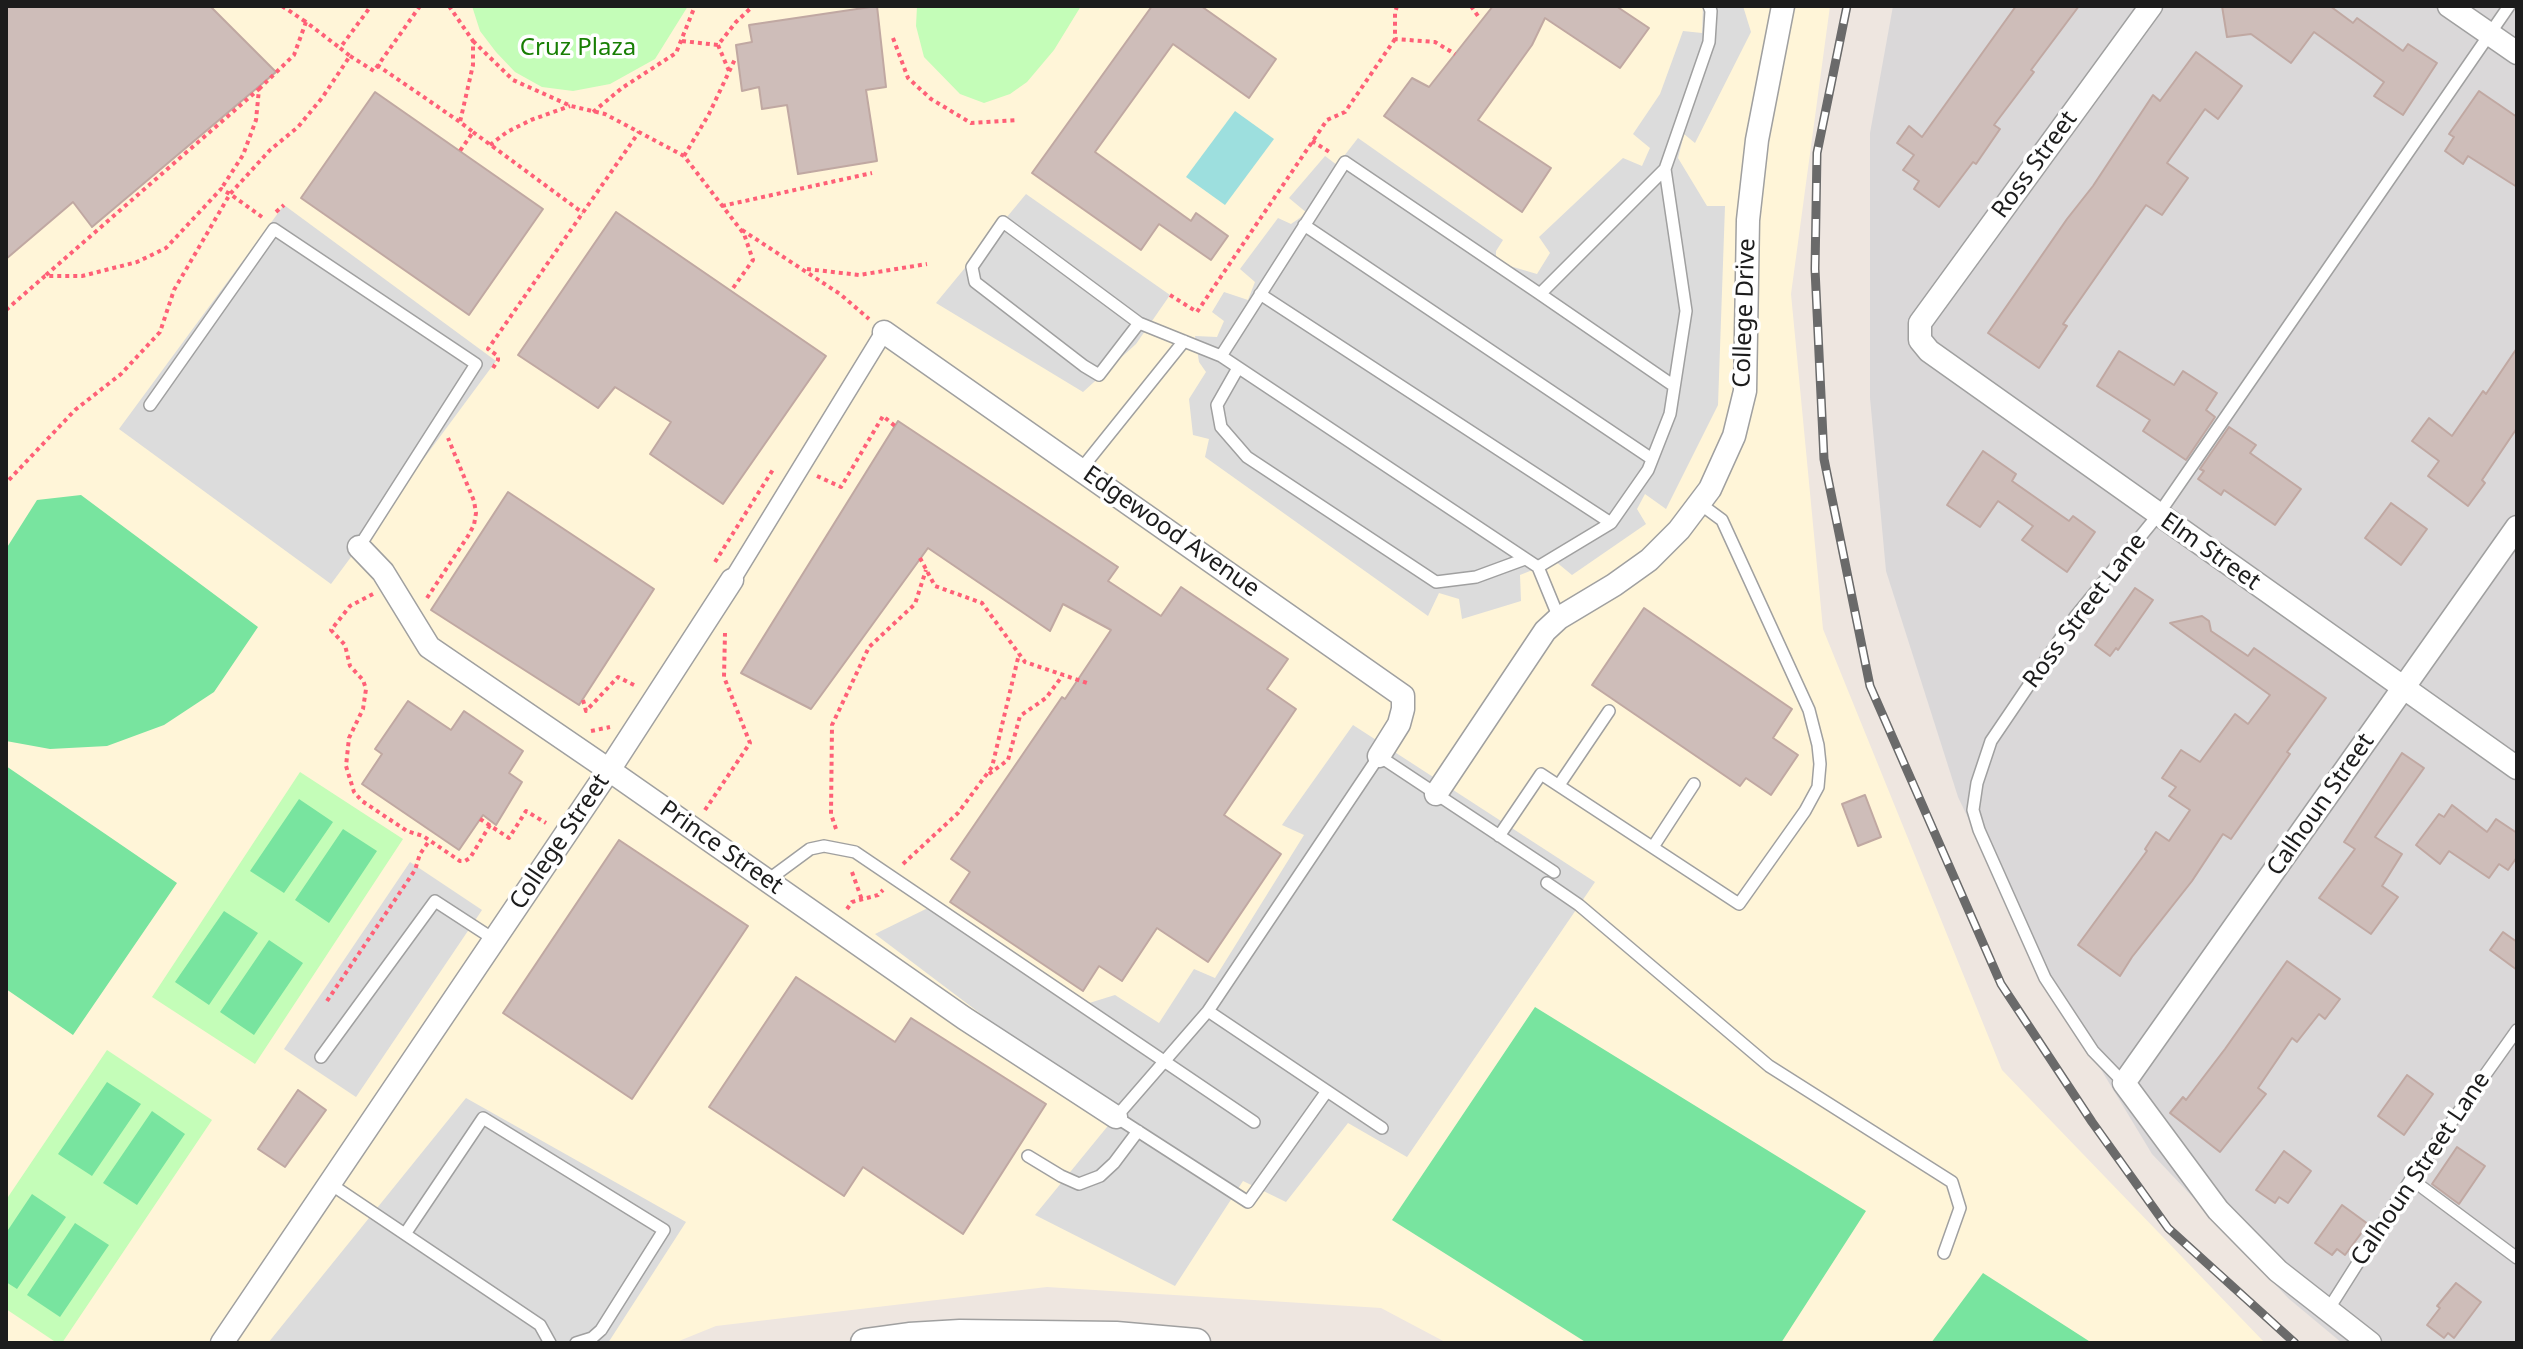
<!DOCTYPE html>
<html>
<head>
<meta charset="utf-8">
<style>
  body { margin:0 }
  #map { position:relative; width:2523px; height:1349px; overflow:hidden; background:#eee6e0; font-family:"Noto Sans",sans-serif }
  canvas { display:block }
  .frame { position:absolute; inset:0; border:8px solid #1c1c1c; pointer-events:none }
</style>
</head>
<body>
<div id="map">
<canvas width="2523" height="1349"></canvas>
<div class="frame"></div>
</div>
<script>
const context = document.querySelector('canvas').getContext('2d');
context.lineJoin = 'round';
function fill(path, color) {
  context.fillStyle = color;
  context.fill(path, 'evenodd');
}
function poly(rows) {
  const path = new Path2D();
  for (const r of rows) {
    path.moveTo(r[0], r[1]);
    for (let i = 2; i < r.length; i += 2) path.lineTo(r[i], r[i + 1]);
  }
  return path;
}
function strokePath(path, color, width, dash) {
  context.strokeStyle = color;
  context.lineWidth = width;
  context.lineCap = dash ? 'butt' : 'round';
  context.setLineDash(dash || []);
  context.stroke(path);
}
function label(font, color, halo, rows, align = 'center') {
  context.font = font + ' "Noto Sans",sans-serif';
  context.lineWidth = 7;
  context.setLineDash([]);
  context.textBaseline = 'middle';
  context.strokeStyle = halo;
  context.fillStyle = color;
  for (const [text, x, y, turn = 0] of rows) {
    context.save();
    context.translate(x, y);
    context.rotate((+turn || 0) * Math.PI / 180);
    context.textAlign = isNaN(turn) ? turn : align;
    if (halo) context.strokeText(text, 0, 0);
    context.fillText(text, 0, 0);
    context.restore();
  }
}
const residential = poly([
  [1893,6,2517,6,2517,1343,2342,1343,2288,1298,2152,1154,2038,965,1958,797,1886,571,1870,398,1870,133]
]);
const education = poly([
  [6,6,1830,6,1791,294,1823,629,2002,1070,2265,1343,1447,1343,1381,1308,1047,1287,716,1326,674,1343,6,1343]
]);
const park = poly([
  [472,6,688,6,655,59,610,84,573,91,542,87,515,72,496,52,480,31],
  [917,6,1081,6,1054,50,1027,82,1010,94,984,103,960,94,924,57,916,26],
  [300,772,403,839,255,1064,152,997],
  [107,1050,212,1120,62,1343,57,1343,6,1309,6,1200]
]);
const pitch = poly([
  [81,495,258,627,214,692,164,725,107,746,50,749,6,741,6,549,37,500],
  [6,766,177,883,73,1035,6,989],
  [299,799,333,822,284,893,250,871],
  [343,829,377,851,329,923,295,900],
  [224,911,258,933,209,1005,175,982],
  [269,940,303,963,254,1035,220,1012],
  [1535,1007,1866,1211,1781,1343,1587,1343,1392,1220],
  [107,1082,141,1104,92,1176,58,1154],
  [152,1111,185,1134,137,1205,103,1183],
  [32,1194,66,1217,17,1289,6,1282,6,1233],
  [75,1223,109,1245,60,1317,27,1295],
  [1983,1273,2092,1343,1931,1343]
]);
const parking = poly([
  [1703,6,1743,6,1751,32,1695,143,1684,134,1678,158,1707,206,1725,206,1718,405,1666,509,1645,494,1637,509,1646,524,1572,575,1555,561,1520,575,1521,601,1462,619,1459,599,1439,593,1428,616,1205,457,1209,439,1193,435,1189,399,1206,372,1199,362,1195,336,1217,337,1224,321,1212,312,1224,292,1248,300,1255,282,1240,269,1278,218,1291,224,1307,213,1289,198,1325,156,1337,165,1358,138,1503,240,1496,251,1496,262,1537,274,1550,253,1539,237,1623,158,1642,166,1650,148,1633,134,1660,94,1683,31,1702,33],
  [1026,194,1170,295,1136,344,1083,392,936,303],
  [284,205,496,361,331,584,119,429],
  [1353,725,1595,882,1407,1157,1348,1123,1286,1202,1243,1181,1175,1286,1035,1215,1116,1116,875,934,936,904,1086,1004,1115,995,1159,1023,1194,969,1215,978,1304,835,1282,825],
  [410,862,482,910,356,1097,284,1049],
  [466,1098,686,1222,608,1343,268,1343]
]);
const water = poly([
  [1235,111,1274,139,1225,205,1186,177]
]);
const building = poly([
  [6,6,210,6,276,72,92,227,73,202,6,259,6,6],
  [877,6,886,87,866,90,877,161,798,174,787,105,762,109,759,87,742,91,736,45,752,42,749,25,877,6],
  [1152,6,1201,6,1276,59,1249,98,1173,44,1095,152,1191,221,1196,213,1228,236,1211,260,1159,224,1141,250,1032,173,1152,6],
  [1493,6,1616,6,1649,28,1620,68,1545,18,1532,45,1478,120,1551,168,1522,212,1384,116,1412,78,1429,87,1493,6],
  [2016,6,2079,6,2031,70,2034,72,1994,125,2000,129,1976,164,1973,162,1939,207,1914,189,1919,181,1903,170,1914,155,1897,143,1909,126,1922,137,2016,6],
  [2222,6,2330,6,2353,23,2357,18,2403,51,2408,44,2437,63,2403,115,2374,96,2384,82,2314,32,2291,63,2251,34,2227,37,2222,6],
  [2196,52,2242,86,2218,119,2205,109,2167,163,2188,178,2162,215,2146,205,2063,324,2067,326,2039,368,1988,333,2067,219,2093,186,2153,95,2160,101,2196,52],
  [2479,91,2517,117,2517,187,2468,156,2463,164,2445,151,2454,137,2449,134,2479,91],
  [375,92,543,209,469,315,301,198,375,92],
  [616,212,826,356,723,504,650,454,671,422,615,387,598,408,518,355,616,212],
  [2517,348,2517,428,2482,480,2485,483,2468,506,2428,476,2439,461,2412,441,2429,418,2452,436,2483,391,2486,394,2517,348],
  [2119,351,2174,385,2183,371,2217,393,2206,410,2215,417,2186,460,2143,431,2150,420,2097,386,2119,351],
  [898,421,1118,567,1108,581,1161,616,1181,587,1288,659,1267,689,1296,709,1224,815,1281,854,1208,962,1157,928,1122,981,1099,966,1083,991,950,902,970,872,951,859,1062,697,1065,699,1111,630,1063,604,1050,631,928,548,811,709,741,673,898,421],
  [2229,427,2256,445,2250,453,2301,489,2275,525,2224,490,2221,495,2198,479,2204,471,2200,469,2229,427],
  [1983,451,2016,474,2012,481,2069,521,2073,516,2095,532,2067,572,2022,540,2033,526,1998,501,1980,527,1947,505,1983,451],
  [508,492,654,589,579,705,431,610,508,492],
  [2391,503,2427,529,2401,565,2365,538,2391,503],
  [2135,588,2153,600,2118,650,2116,648,2110,656,2095,645,2135,588],
  [1644,608,1792,709,1773,738,1798,755,1771,795,1746,778,1740,786,1592,685,1644,608],
  [2202,616,2209,621,2211,631,2248,656,2254,648,2326,698,2287,752,2290,754,2231,839,2223,834,2192,881,2132,957,2120,976,2078,945,2147,851,2145,849,2156,832,2169,841,2190,810,2169,796,2176,787,2162,778,2181,750,2200,762,2235,714,2248,724,2270,695,2170,623,2202,616],
  [408,701,451,730,464,711,523,751,509,773,522,782,496,825,483,815,459,850,362,784,382,754,375,749,408,701],
  [2402,753,2424,768,2375,837,2402,854,2382,886,2398,897,2371,934,2319,898,2355,849,2344,842,2402,753],
  [1865,795,1881,837,1858,846,1842,804,1865,795],
  [2452,805,2487,832,2496,819,2517,833,2517,857,2508,870,2499,864,2489,878,2449,851,2440,864,2416,845,2439,814,2444,817,2452,805],
  [619,840,748,926,632,1099,503,1013,619,840],
  [2503,932,2517,942,2517,970,2490,950,2503,932],
  [2287,961,2340,999,2325,1019,2319,1014,2297,1042,2292,1038,2258,1088,2266,1094,2220,1152,2170,1113,2183,1097,2186,1100,2225,1049,2287,961],
  [796,977,895,1042,911,1018,1046,1104,963,1234,863,1167,844,1196,709,1107,796,977],
  [2407,1075,2433,1094,2404,1135,2378,1116,2407,1075],
  [298,1090,326,1110,285,1167,258,1149,298,1090],
  [2457,1147,2485,1166,2459,1204,2432,1184,2457,1147],
  [2284,1151,2311,1171,2288,1203,2279,1197,2275,1203,2256,1190,2284,1151],
  [2342,1205,2368,1224,2345,1255,2337,1249,2332,1255,2315,1243,2342,1205],
  [2456,1283,2481,1302,2454,1338,2448,1333,2444,1338,2427,1325,2440,1308,2437,1306,2456,1283]
]);
const path = poly([
  [282,6,306,22],
  [449,6,473,41,473,65,460,122,473,132,460,151],
  [1397,6,1395,13,1395,39,1435,42,1455,54],
  [1471,6,1478,16],
  [893,38,908,78,931,99,971,123,1017,120],
  [473,41,513,80,571,106,605,114,684,156,744,234,753,260,731,291],
  [682,41,718,45,736,22,753,6],
  [718,45,729,71],
  [350,56,374,71,420,6],
  [377,65,460,122],
  [259,89,294,55,306,22,340,48],
  [593,112,622,88,676,53,695,6],
  [473,132,583,213],
  [1312,141,1331,153],
  [490,145,507,132,531,120,570,106],
  [684,156,709,114,736,57],
  [722,206,872,173],
  [276,212,284,205],
  [262,217,230,194,270,150,298,127,322,98,350,56,340,48,371,6],
  [742,230,840,294,869,319],
  [807,269,859,275,927,264],
  [46,275,259,89,256,120,243,155,221,189],
  [1170,295,1197,312,1327,120,1345,112,1395,39],
  [6,310,45,276,82,276,137,262,166,248,221,189,230,194,174,290,160,332,121,374,75,410,6,483],
  [493,368,498,360,498,356,488,349,639,132],
  [817,476,841,487,883,416,895,426],
  [920,558,935,586,982,603,1025,662,1090,684],
  [715,562,774,468],
  [373,594,350,606,331,630,345,645,350,666,363,680,366,689,363,709,349,738,346,766,354,792,362,801,407,831,423,836,460,861,465,861,470,858,490,825],
  [427,598,468,536,474,525,476,513,474,501,448,438],
  [583,700,586,711,618,677,636,686],
  [591,731,610,727],
  [989,774,1008,760,1020,716,1046,698,1063,675],
  [705,810,750,743,724,677,725,633],
  [480,819,509,838,526,811,546,823],
  [836,829,831,814,832,725,869,647,915,604,926,570],
  [903,864,958,813,992,767,1019,654],
  [852,872,862,900],
  [847,909,852,902,878,895,883,890],
  [327,1001,415,870,420,854,429,841]
]);
const service = poly([
  [1665,169,1686,311,1670,414,1648,470,1611,523,1538,567,1221,356,1345,162,1540,294,1665,169,1709,42,1711,11,1709,6],
  [1304,225,1652,459],
  [1260,294,1611,523],
  [1540,294,1674,386],
  [1139,323,1099,375,1084,366,975,282,972,267,1003,222,1139,323,1221,356],
  [1238,368,1217,405,1221,427,1247,457,1436,582,1476,577,1525,559],
  [150,405,274,229,476,364,359,547],
  [1082,468,1184,341],
  [1538,567,1559,618],
  [1559,785,1609,711],
  [1499,836,1541,774,1739,904,1805,811,1818,787,1820,764,1818,745,1809,710,1722,520,1699,503],
  [1653,847,1694,784],
  [768,880,810,849,824,846,855,852,1254,1122],
  [1547,883,1579,905,1769,1066,1952,1182,1960,1208,1944,1253],
  [1208,1011,1382,1128],
  [321,1057,435,901,495,940],
  [2124,1083,2093,1051,2045,978,1979,830,1973,810,1977,783,1991,741,2075,617,2158,515,2509,6],
  [1327,1091,1248,1202,1116,1117,1208,1011,1379,756,1554,872],
  [1028,1156,1061,1176,1079,1184,1100,1176,1114,1163,1138,1131],
  [2411,1179,2517,1258],
  [329,1183,540,1325,550,1343],
  [405,1234,483,1118,664,1230,601,1330,592,1338,576,1343],
  [2328,1310,2411,1179,2517,1030]
]);
const pedestrian = poly([
  [732,580,884,332]
]);
const minor = poly([
  [2151,6,1920,323,1920,340,1929,351,2517,768],
  [2449,6,2517,53],
  [884,332,1403,696,1403,709,1399,724,1379,756],
  [359,547,383,572,429,647,609,770,964,1018,1116,1117],
  [1436,794,1545,631,1559,618,1614,585,1649,560,1679,530,1710,489,1734,436,1745,391,1748,220,1757,140,1783,6],
  [222,1343,609,770,732,580],
  [2370,1343,2278,1271,2218,1210,2124,1083,2517,527]
]);
const tertiary = poly([
  [865,1343,909,1337,960,1334,1116,1336,1196,1343]
]);
const rail = poly([
  [1847,6,1817,153,1815,269,1824,459,1870,686,2001,984,2092,1122,2168,1228,2295,1343]
]);
const parkNames = [
  ["Cruz Plaza",578,48]
];
const streetNames = [
  ["Ross Street",2035,165,-54],
  ["College Drive",1745,313,-88],
  ["Edgewood Avenue",1171,532,35],
  ["Elm Street",2210,552,35],
  ["Ross Street Lane",2085,611,-53],
  ["Calhoun Street",2321,805,-55],
  ["College Street",560,842,-56],
  ["Prince Street",721,848,35],
  ["Calhoun Street Lane",2421,1169,-56]
];
fill(residential, '#dad8d9');
fill(education, '#fff5d8');
fill(park, '#c4fdb8');
fill(pitch, '#78e49f');
fill(parking, '#dcdcdc');
fill(water, '#9ddfde');
fill(building, '#cebdb9');
strokePath(building, '#c0a8a2', 2);
strokePath(service, '#a0a0a0', 14);
strokePath(pedestrian, '#a0a0a0', 19);
strokePath(minor, '#a0a0a0', 25);
strokePath(tertiary, '#a0a0a0', 31);
strokePath(path, '#ff6077', 4, [4, 4]);
strokePath(service, '#fff', 11);
strokePath(pedestrian, '#fff', 16);
strokePath(minor, '#fff', 22);
strokePath(tertiary, '#fff', 28);
strokePath(rail, '#6a6a6a', 9);
strokePath(rail, '#fff', 6, [18]);
label('24px', '#187f04', '#fff', parkNames);
label('24px', '#1c1c1c', '#fff', streetNames);
</script>
</body>
</html>
